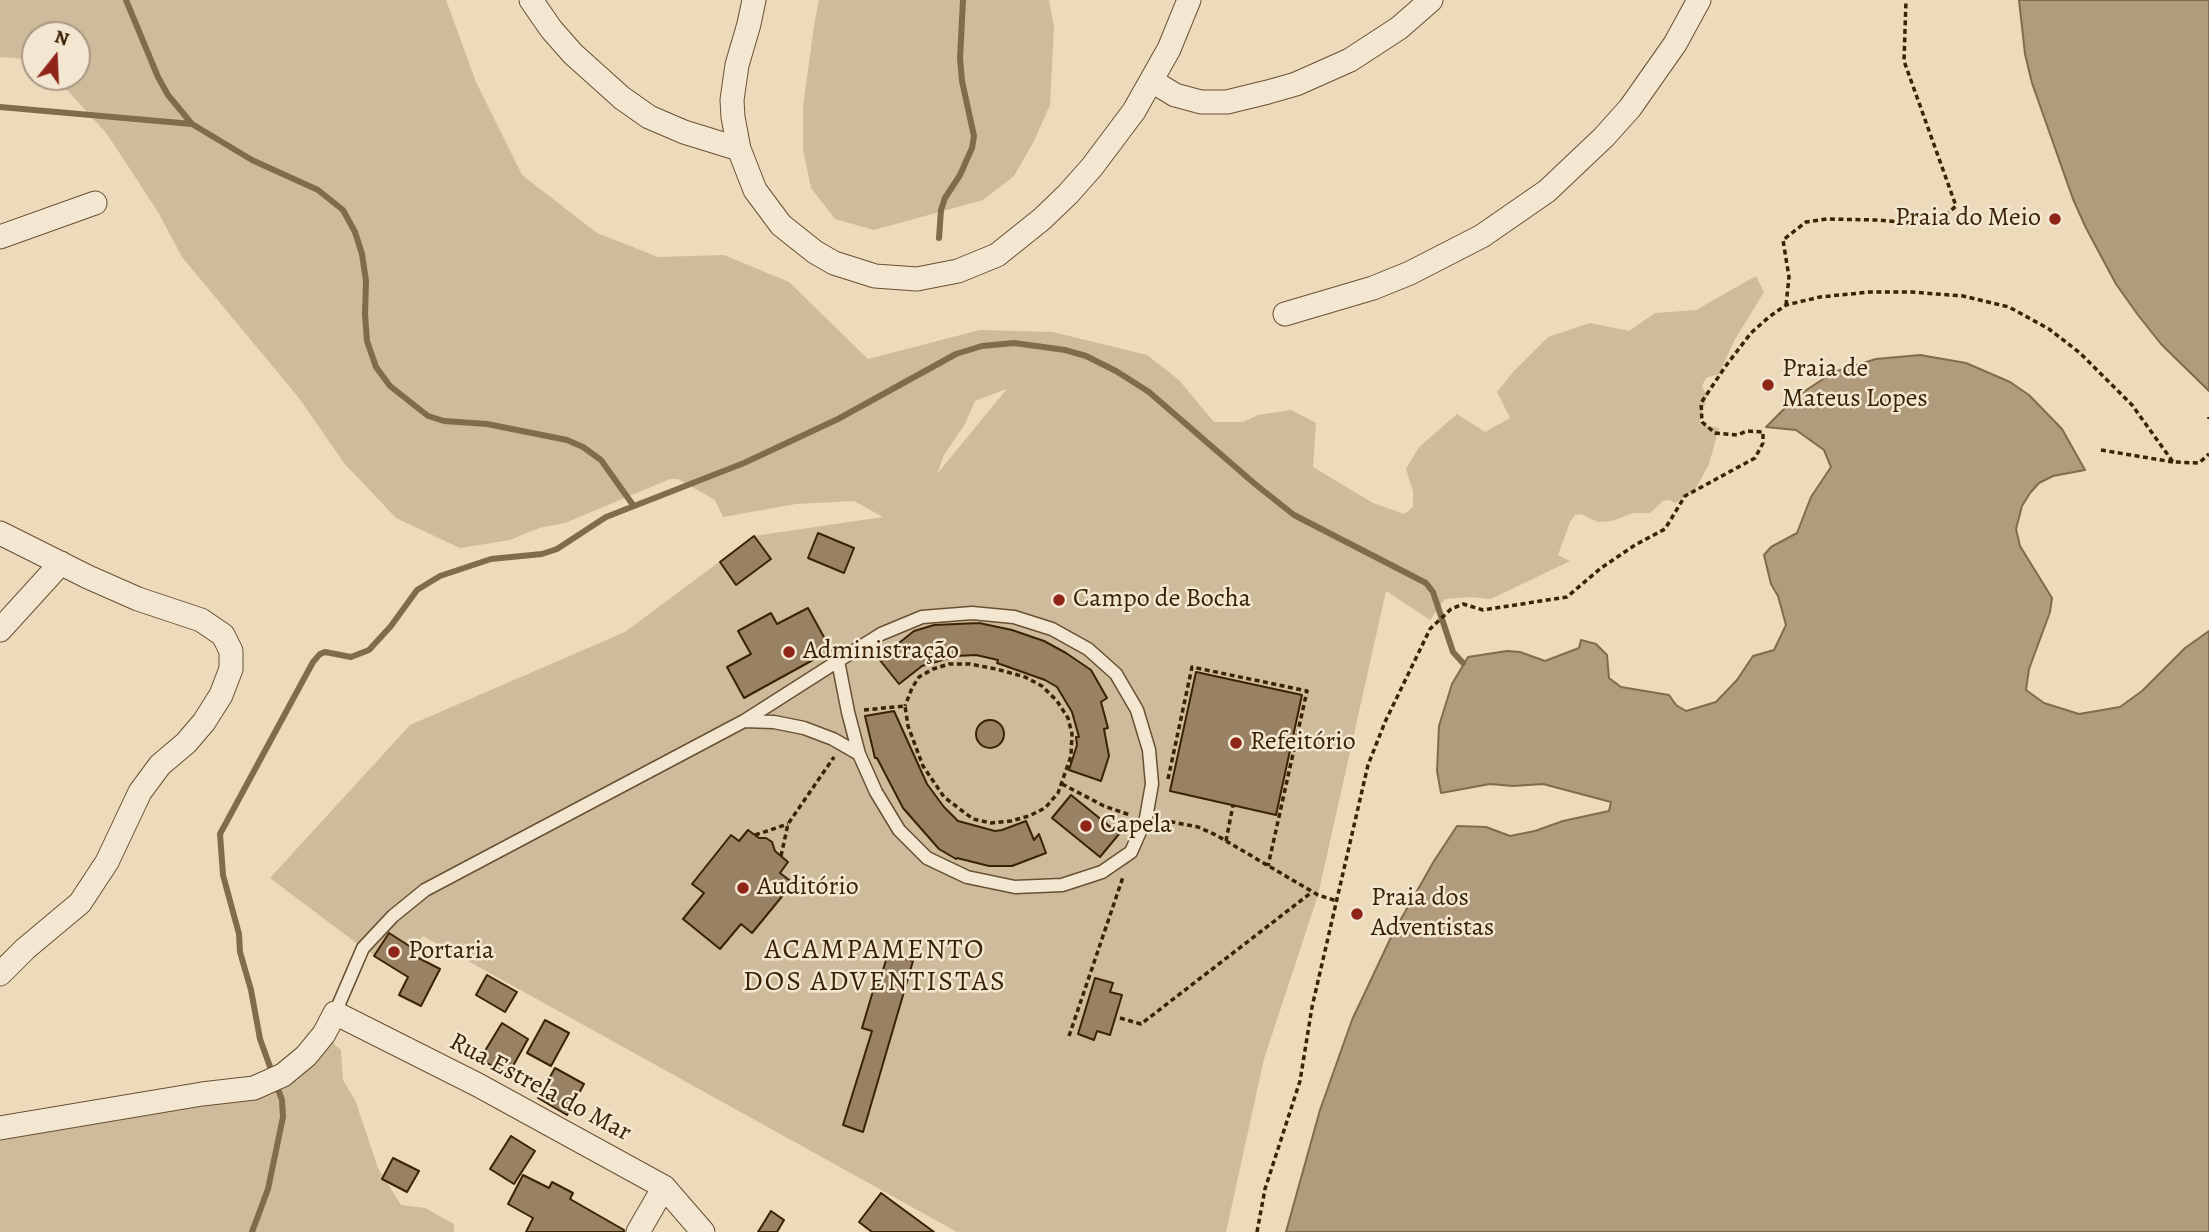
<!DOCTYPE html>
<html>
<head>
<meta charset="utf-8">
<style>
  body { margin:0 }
  #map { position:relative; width:2209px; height:1232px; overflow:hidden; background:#ecdaba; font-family:Alegreya,serif }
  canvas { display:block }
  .north { position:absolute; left:21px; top:21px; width:70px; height:70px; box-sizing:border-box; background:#f3e7d2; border:2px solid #aa9880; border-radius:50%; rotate:18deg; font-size:19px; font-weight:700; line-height:28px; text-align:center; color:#3c2205 }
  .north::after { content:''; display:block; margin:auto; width:24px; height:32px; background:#8f2418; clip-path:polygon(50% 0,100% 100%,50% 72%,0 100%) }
</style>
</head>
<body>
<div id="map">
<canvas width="2209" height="1232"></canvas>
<div class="north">N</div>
</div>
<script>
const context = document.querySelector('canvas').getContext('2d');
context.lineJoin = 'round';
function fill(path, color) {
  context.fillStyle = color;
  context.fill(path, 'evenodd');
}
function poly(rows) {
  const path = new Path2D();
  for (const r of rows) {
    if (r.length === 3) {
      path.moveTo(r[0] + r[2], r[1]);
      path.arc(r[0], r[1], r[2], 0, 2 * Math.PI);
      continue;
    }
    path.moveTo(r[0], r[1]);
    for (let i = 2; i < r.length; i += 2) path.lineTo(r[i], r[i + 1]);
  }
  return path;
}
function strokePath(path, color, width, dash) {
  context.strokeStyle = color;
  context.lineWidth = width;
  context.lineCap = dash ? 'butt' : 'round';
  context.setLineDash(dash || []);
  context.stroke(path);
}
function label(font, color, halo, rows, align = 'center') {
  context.font = font + ' Alegreya,serif';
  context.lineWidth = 5;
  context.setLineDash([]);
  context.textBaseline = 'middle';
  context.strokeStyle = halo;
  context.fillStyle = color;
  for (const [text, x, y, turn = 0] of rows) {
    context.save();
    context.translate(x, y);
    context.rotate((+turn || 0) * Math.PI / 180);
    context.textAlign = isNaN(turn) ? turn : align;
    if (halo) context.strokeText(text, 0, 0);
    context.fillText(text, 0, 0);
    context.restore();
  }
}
const green = poly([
  [0,0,446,0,476,82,522,175,597,233,658,257,724,255,789,282,868,359,980,330,1053,332,1147,355,1179,380,1214,422,1243,422,1258,415,1291,410,1316,423,1313,467,1373,503,1404,514,1413,507,1413,491,1406,469,1419,447,1457,414,1485,432,1510,418,1497,392,1514,371,1548,337,1590,323,1629,331,1655,313,1696,310,1756,276,1764,292,1734,341,1719,374,1706,378,1702,386,1707,397,1699,424,1719,428,1709,464,1695,490,1675,503,1670,500,1663,501,1650,513,1633,513,1612,521,1598,522,1581,514,1575,515,1570,522,1558,555,1570,561,1491,599,1470,597,1445,599,1430,620,1386,591,1318,895,1264,1059,1226,1232,957,1232,423,936,400,972,363,948,270,878,410,725,625,632,754,536,883,517,854,501,796,504,723,517,715,500,678,479,670,479,565,523,539,528,510,540,460,548,396,518,344,463,299,398,182,257,158,212,107,134,69,92,50,77,77,77,77,35,35,35,35,66,26,59,0,57],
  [1006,389,1006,390,937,474,944,455,965,424,975,401],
  [819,0,1049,0,1054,27,1050,105,1034,141,1014,176,983,200,874,230,835,219,811,188,803,149,803,107,814,26],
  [326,1037,341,1050,343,1080,355,1100,378,1168,401,1205,425,1208,454,1224,454,1232,0,1232,0,1130,245,1093]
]);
const water = poly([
  [2019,0,2209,0,2209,391,2161,344,2138,315,2116,284,2086,228,2073,199,2032,83,2025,54,2019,0],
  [1920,355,1966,363,2010,382,2029,395,2062,429,2085,470,2053,476,2039,483,2030,493,2022,506,2016,529,2020,546,2052,598,2050,612,2029,669,2026,690,2044,703,2079,714,2120,707,2142,691,2185,648,2209,631,2209,1232,1286,1232,1320,1110,1352,1020,1393,933,1434,861,1457,826,1486,827,1510,836,1535,831,1563,821,1609,811,1611,802,1543,784,1513,786,1490,784,1441,793,1437,771,1439,726,1452,684,1468,657,1507,651,1520,652,1545,661,1579,648,1581,640,1596,644,1607,655,1609,678,1621,687,1669,695,1676,705,1686,711,1716,702,1737,680,1753,656,1774,650,1786,625,1778,596,1771,584,1764,555,1771,547,1797,533,1811,497,1831,467,1824,450,1796,430,1766,427,1797,396,1834,372,1876,359,1920,355]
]);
const stream = poly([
  [126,0,158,77,168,95,192,124,252,160,318,190,343,210,355,232,362,254,366,281,365,314,367,341,376,367,390,386,428,416,444,421,487,424,567,440,583,447,601,460,633,505],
  [0,107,192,124],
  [939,238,941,210,945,198,960,175,972,148,974,136,962,81,960,59,963,0],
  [252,1232,268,1189,283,1117,282,1100,260,1039,251,990,240,952,239,934,223,875,220,834,313,662,320,654,325,652,351,657,369,650,391,626,417,590,440,576,491,559,542,554,557,549,606,517,744,463,838,419,956,354,982,346,1014,343,1065,350,1086,356,1116,371,1149,392,1255,484,1294,515,1426,583,1433,592,1453,652,1463,663]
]);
const building = poly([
  [818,533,854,548,844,573,808,558,818,533],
  [754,536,771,559,736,585,720,562,754,536],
  [808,608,831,650,744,698,727,667,751,654,738,631,771,613,777,624,808,608],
  [979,623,1012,630,1044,641,1066,653,1091,670,1107,698,1101,702,1108,728,1104,729,1109,756,1101,781,1069,770,1077,745,1076,737,1079,737,1072,712,1057,687,1045,680,997,663,998,660,976,655,956,656,922,666,899,684,879,659,914,631,934,625,979,623],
  [1196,672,1302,695,1276,815,1170,791,1196,672],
  [894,711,927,784,944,807,958,821,995,831,1002,830,1026,821,1034,840,1039,834,1046,853,1012,866,989,866,957,858,956,859,939,849,903,808,877,758,875,758,865,716,894,711],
  [990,734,14],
  [1071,795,1119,834,1100,857,1052,818,1071,795],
  [748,830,759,838,766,838,772,842,775,851,788,862,780,873,793,883,752,933,741,924,720,949,683,919,704,893,692,884,731,835,739,841,748,830],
  [389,933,414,949,411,954,440,969,421,1006,399,995,408,977,374,956,389,933],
  [888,954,913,961,863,1132,843,1125,872,1031,862,1028,873,991,876,992,888,954],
  [487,975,517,992,505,1012,476,995,487,975],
  [1095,978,1113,983,1110,992,1122,995,1110,1035,1097,1031,1094,1040,1078,1034,1095,978],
  [545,1020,569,1033,551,1066,527,1053,545,1020],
  [502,1023,528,1039,508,1075,480,1059,502,1023],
  [555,1068,584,1084,567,1115,538,1098,555,1068],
  [511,1136,535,1151,514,1184,490,1169,511,1136],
  [393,1158,419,1171,407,1192,382,1179,393,1158],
  [523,1175,549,1188,552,1182,573,1193,570,1199,624,1230,624,1232,526,1232,533,1218,508,1204,523,1175],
  [881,1193,934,1232,872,1232,859,1222,881,1193],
  [771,1211,784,1220,777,1232,758,1232,771,1211]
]);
const path = poly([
  [1786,305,1789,277,1783,240,1806,222,1827,219,1877,220,1934,225,1956,206,1904,61,1906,0],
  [2209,417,2209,419],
  [2101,450,2173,462],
  [864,710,905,706,908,726,923,766,944,797,973,819,991,823,1011,821,1029,816,1045,808,1058,793,1071,756,1072,734,1068,718,1057,701,1042,686,1025,677,996,669,970,664,949,664,933,669,919,677,912,688,905,706],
  [1168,779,1192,667,1307,691,1268,866],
  [1062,784,1104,806,1130,815],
  [1162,820,1198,827,1216,835,1318,895,1337,901],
  [755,835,788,824],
  [1226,841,1233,805],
  [781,856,788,824,834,757],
  [1120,1018,1141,1024,1312,892],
  [1069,1036,1123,877],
  [1257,1232,1265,1189,1300,1081,1312,1007,1368,765,1385,722,1430,629,1451,609,1463,604,1483,610,1489,609,1567,597,1601,568,1635,545,1665,529,1685,496,1755,458,1763,443,1763,432,1747,431,1737,435,1715,433,1702,422,1701,403,1725,367,1751,333,1769,317,1786,305,1820,297,1870,292,1911,292,1963,296,2009,307,2049,329,2080,353,2132,405,2173,462,2199,463,2209,454]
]);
const lane = poly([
  [744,721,774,722,804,728,833,739,859,754],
  [335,1013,363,948,393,916,425,890,744,721,838,661,881,634,922,617,972,613,1014,617,1052,629,1088,649,1116,674,1137,710,1149,750,1152,784,1146,818,1131,852,1102,872,1062,885,1015,887,967,877,927,858,899,830,876,792,859,754,848,712,838,661]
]);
const street = poly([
  [531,0,551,29,573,54,622,98,649,117,684,132,739,149],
  [754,0,749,24,737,65,732,100,733,117,739,149,755,190,781,225,815,252,834,263,875,276,917,279,958,271,997,255,1042,219,1068,194,1092,167,1134,111,1169,49,1189,0],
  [1152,81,1175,95,1201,102,1227,102,1268,92,1296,84,1350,60,1399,28,1431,0],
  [0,237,95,203],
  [1285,314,1373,288,1410,273,1482,236,1547,191,1604,137,1630,108,1675,44,1699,0],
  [0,533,88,577,138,599,201,620,223,635,231,651,231,669,221,695,204,722,186,743,160,765,140,792,107,862,80,903,25,949,0,974],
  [0,630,61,563],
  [0,1128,202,1094,254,1088,283,1075,306,1056,324,1034,335,1013,478,1085,664,1187,703,1232],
  [638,1232,664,1187]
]);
const markers = [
  [2055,219,7,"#8f2418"],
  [1768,385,7,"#8f2418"],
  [1059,600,7,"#8f2418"],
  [789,652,7,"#8f2418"],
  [1236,743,7,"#8f2418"],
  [1086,826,7,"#8f2418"],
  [743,888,7,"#8f2418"],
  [1357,914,7,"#8f2418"],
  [394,952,7,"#8f2418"]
];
const poiNames = [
  ["Praia do Meio",2041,219,"right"],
  ["Praia de",1782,370],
  ["Mateus Lopes",1782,400],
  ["Campo de Bocha",1073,600],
  ["Administração",803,652],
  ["Refeitório",1250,743],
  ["Capela",1100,826],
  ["Auditório",757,888],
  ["Praia dos",1371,899],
  ["Adventistas",1371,929],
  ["Portaria",408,952]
];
const streetNames = [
  ["Rua Estrela do Mar",540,1088,28]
];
const neighbourhoodNames = [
  ["ACAMPAMENTO",875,951],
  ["DOS ADVENTISTAS",875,983]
];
fill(green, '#cebb9b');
fill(water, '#b09b7c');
strokePath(water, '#826b4c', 2);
strokePath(stream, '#826b4c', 6);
fill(building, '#988263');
strokePath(building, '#3c2205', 2);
strokePath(lane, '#685032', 15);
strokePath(street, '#685032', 25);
strokePath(path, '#3c2205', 3.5, [5, 3.5]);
strokePath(lane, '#f3e7d2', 12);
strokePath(street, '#f3e7d2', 23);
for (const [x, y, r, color] of markers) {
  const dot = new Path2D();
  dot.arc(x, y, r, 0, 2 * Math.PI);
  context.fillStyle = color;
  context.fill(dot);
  strokePath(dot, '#f3e7d2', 2.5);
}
label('26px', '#3c2205', '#f3e7d2', poiNames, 'left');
label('26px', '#3c2205', '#f3e7d2', streetNames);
context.letterSpacing = '2px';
label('28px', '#3c2205', '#f3e7d2', neighbourhoodNames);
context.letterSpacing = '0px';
</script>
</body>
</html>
